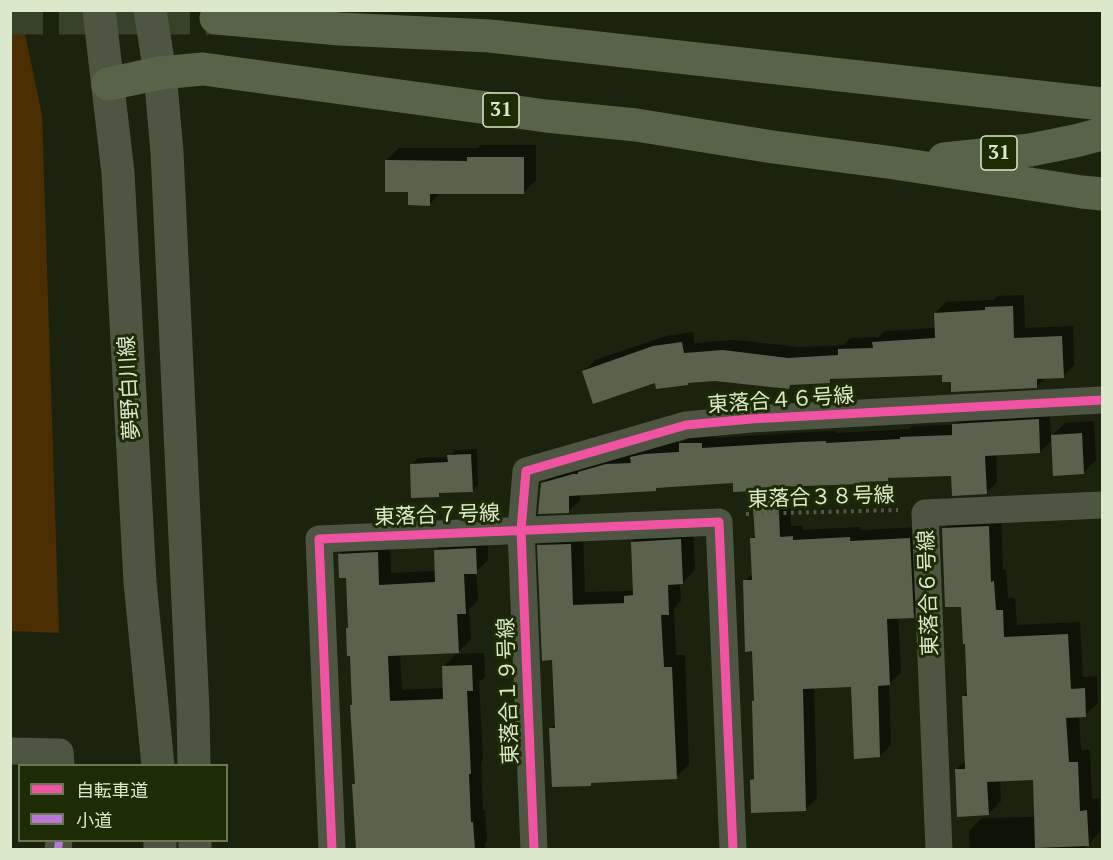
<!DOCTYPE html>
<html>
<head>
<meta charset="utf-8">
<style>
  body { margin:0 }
  #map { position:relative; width:1113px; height:860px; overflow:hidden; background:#1b230e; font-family:"PT Serif","Noto Sans JP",serif }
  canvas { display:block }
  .frame { position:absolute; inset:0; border:12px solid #dbe8cc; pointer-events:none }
  .legend { position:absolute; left:18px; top:764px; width:210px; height:78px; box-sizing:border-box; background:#1e2c05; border:2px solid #6a7755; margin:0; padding:8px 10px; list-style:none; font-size:18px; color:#dbe8cc }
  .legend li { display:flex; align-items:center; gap:12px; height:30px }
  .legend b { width:30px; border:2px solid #6a7755 }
</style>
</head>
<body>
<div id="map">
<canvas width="1113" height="860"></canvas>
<div class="frame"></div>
<ul class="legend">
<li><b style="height:8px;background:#f153a3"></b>自転車道</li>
<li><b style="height:8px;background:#ba77d6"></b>小道</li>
</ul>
</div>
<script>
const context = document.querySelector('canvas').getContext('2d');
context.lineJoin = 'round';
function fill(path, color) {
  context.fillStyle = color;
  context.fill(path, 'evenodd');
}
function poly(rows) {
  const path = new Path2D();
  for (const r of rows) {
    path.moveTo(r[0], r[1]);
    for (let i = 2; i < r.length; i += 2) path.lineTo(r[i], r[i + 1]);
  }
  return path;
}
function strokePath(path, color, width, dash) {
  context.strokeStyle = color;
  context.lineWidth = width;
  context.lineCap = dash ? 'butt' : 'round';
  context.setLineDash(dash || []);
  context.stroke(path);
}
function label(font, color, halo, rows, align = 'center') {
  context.font = font + ' "PT Serif","Noto Sans JP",serif';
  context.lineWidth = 6;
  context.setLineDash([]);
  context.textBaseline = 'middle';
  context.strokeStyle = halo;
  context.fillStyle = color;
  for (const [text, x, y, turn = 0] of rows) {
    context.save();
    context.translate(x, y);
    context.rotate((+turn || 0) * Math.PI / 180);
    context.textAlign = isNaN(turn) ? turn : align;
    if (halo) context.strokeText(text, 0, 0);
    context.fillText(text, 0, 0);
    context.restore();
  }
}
const green = poly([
  [20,10,42,115,59,633,11,631,10,11]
]);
const shadow = poly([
  [481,145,536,145,536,180,524,192,441,192,430,204,409,191,387,160,399,148,478,148],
  [1024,295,1025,328,1073,326,1074,365,1063,376,1046,377,1037,386,952,380,943,374,834,378,829,382,793,383,789,387,715,379,690,381,687,384,584,371,595,360,666,336,693,332,694,343,735,340,800,347,844,345,850,338,879,337,885,331,936,328,935,313,946,302,994,300,997,296],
  [1049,409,1051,437,1065,423,1094,421,1096,460,1083,473,1053,439,1040,452,996,454,997,482,986,493,953,474,890,476,888,479,789,485,791,526,803,526,803,530,860,527,861,530,921,527,924,605,913,616,898,617,901,672,889,684,891,745,880,756,852,685,814,687,817,798,805,809,752,780,755,777,754,701,756,699,754,650,745,581,753,573,752,539,756,534,754,490,734,482,658,486,655,489,580,494,580,500,569,511,542,484,554,472,656,443,683,442,692,433,713,432,713,438,812,432,836,431,837,433,910,429,912,426,953,425,965,413],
  [477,449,478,485,472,491,442,492,438,495,412,464,418,458,449,457,455,450],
  [1001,514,1003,570,1006,569,1008,598,1015,598,1017,625,1080,622,1083,677,1097,676,1098,703,1085,715,1079,715,1081,750,1090,750,1092,799,1099,798,1100,832,1088,845,1085,845,1085,850,970,850,969,831,982,818,1036,817,1034,778,1000,780,1001,801,988,814,956,770,966,760,964,696,969,691,963,605,944,529,956,516],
  [693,527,695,570,682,583,680,583,681,601,674,608,676,655,685,655,689,765,676,777,593,781,590,784,551,729,556,723,554,658,539,546,552,533,583,532,585,592,631,591,634,587,632,542,645,529],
  [488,536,488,560,476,572,478,600,469,609,471,639,458,652,400,654,402,690,444,688,443,667,456,654,484,653,485,677,479,682,483,760,481,762,483,810,485,810,487,841,485,843,485,850,357,850,354,785,356,782,354,704,351,654,347,628,349,626,348,576,339,555,352,542,390,540,391,573,436,571,435,550,448,538]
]);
const building = poly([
  [467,157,524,157,524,194,430,194,430,206,408,205,408,192,385,192,385,160,467,161],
  [1013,306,1014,338,1062,336,1064,378,1037,379,1037,388,951,392,951,382,942,382,942,375,830,379,830,383,790,385,789,389,715,381,688,383,688,385,656,389,655,383,593,404,582,371,653,346,682,342,684,353,723,350,788,358,838,355,838,349,873,348,872,342,935,338,934,313,985,310,985,307],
  [1039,419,1040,453,985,456,987,494,952,496,951,476,888,478,888,481,860,482,860,484,778,487,780,537,793,536,793,540,850,537,850,541,910,538,914,618,887,619,890,685,878,686,880,757,854,759,851,687,803,689,806,811,751,813,750,780,754,779,752,701,754,701,752,651,745,652,743,580,752,580,750,538,755,538,752,491,733,492,733,483,656,488,656,491,569,496,569,513,538,514,541,483,573,474,578,474,578,472,606,464,631,463,630,457,644,454,679,452,679,443,702,443,702,448,800,442,826,441,826,443,900,439,900,437,952,435,952,424],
  [1082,433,1084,474,1053,476,1051,435],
  [471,454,473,492,439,493,439,497,411,498,410,464,448,462,447,455],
  [989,526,991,582,994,581,996,610,1003,610,1004,637,1068,634,1071,689,1085,688,1086,717,1066,718,1069,762,1078,762,1080,811,1087,810,1089,846,1035,848,1033,780,987,782,989,815,957,817,955,769,965,769,962,696,967,696,965,644,963,644,961,607,945,607,942,528],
  [681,539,683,584,668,585,669,615,661,615,664,667,672,667,677,779,591,783,591,786,552,787,549,728,555,728,552,660,542,661,537,545,571,544,573,605,624,603,624,596,633,595,631,542],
  [476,548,477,574,464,574,466,614,457,614,459,653,388,656,390,701,443,699,442,666,472,665,473,691,467,691,471,774,469,774,471,822,473,822,475,849,356,849,352,784,355,784,350,705,352,705,350,656,347,656,346,628,348,628,346,578,339,578,338,554,378,552,379,585,435,582,434,550]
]);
const highwayTunnel = poly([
  [10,18,216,18]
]);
const path = poly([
  [746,514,898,510]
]);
const street = poly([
  [10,751,60,752,61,766],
  [58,850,59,840],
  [332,850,319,539,719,522,733,850],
  [534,850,521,530,526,471,686,425,751,419,1102,400],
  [939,850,925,513,1102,505]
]);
const secondary = poly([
  [99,10,118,173,140,582,158,766],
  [150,10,160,73,167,152,193,710,194,766],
  [160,850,160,840],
  [195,850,195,840]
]);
const highway = poly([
  [216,18,340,29,490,36,1102,104],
  [108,84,160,73,203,69,546,116,636,125,773,147,894,163,1082,192,1102,194],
  [944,159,1030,150,1075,141,1102,134]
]);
const quiet = poly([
  [58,850,59,840]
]);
const cycleway = poly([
  [332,850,319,539,719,522,733,850],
  [534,850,521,530,526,471,686,425,751,419,1102,400]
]);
const shields = [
  [501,110,36],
  [999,153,36]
];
const shieldNames = [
  ["31",501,110],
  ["31",999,153]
];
const streetNames = [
  ["夢野白川線",130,388,-93],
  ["東落合４６号線",781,401,-4],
  ["東落合３８号線",821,498,-2],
  ["東落合７号線",437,516,-2],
  ["東落合６号線",929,593,-92],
  ["東落合１９号線",509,691,-92]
];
fill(green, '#4b2d02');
fill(shadow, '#0007');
fill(building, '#5a624e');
strokePath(highwayTunnel, '#38412a', 33, [33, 16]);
strokePath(path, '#53594a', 4, [3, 4.5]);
strokePath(street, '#4e5542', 27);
strokePath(secondary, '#4e5542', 33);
strokePath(highway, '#596349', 33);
strokePath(quiet, '#ba77d6', 8, [15, 8]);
strokePath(cycleway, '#f153a3', 9);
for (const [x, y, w] of shields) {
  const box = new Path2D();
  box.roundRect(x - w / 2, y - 17, w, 34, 4.5);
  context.fillStyle = '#1e2c05';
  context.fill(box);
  strokePath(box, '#dbe8cc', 1.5);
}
label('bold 20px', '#dbe8cc', null, shieldNames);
label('21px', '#dbe8cc', '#1e2c05', streetNames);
</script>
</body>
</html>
